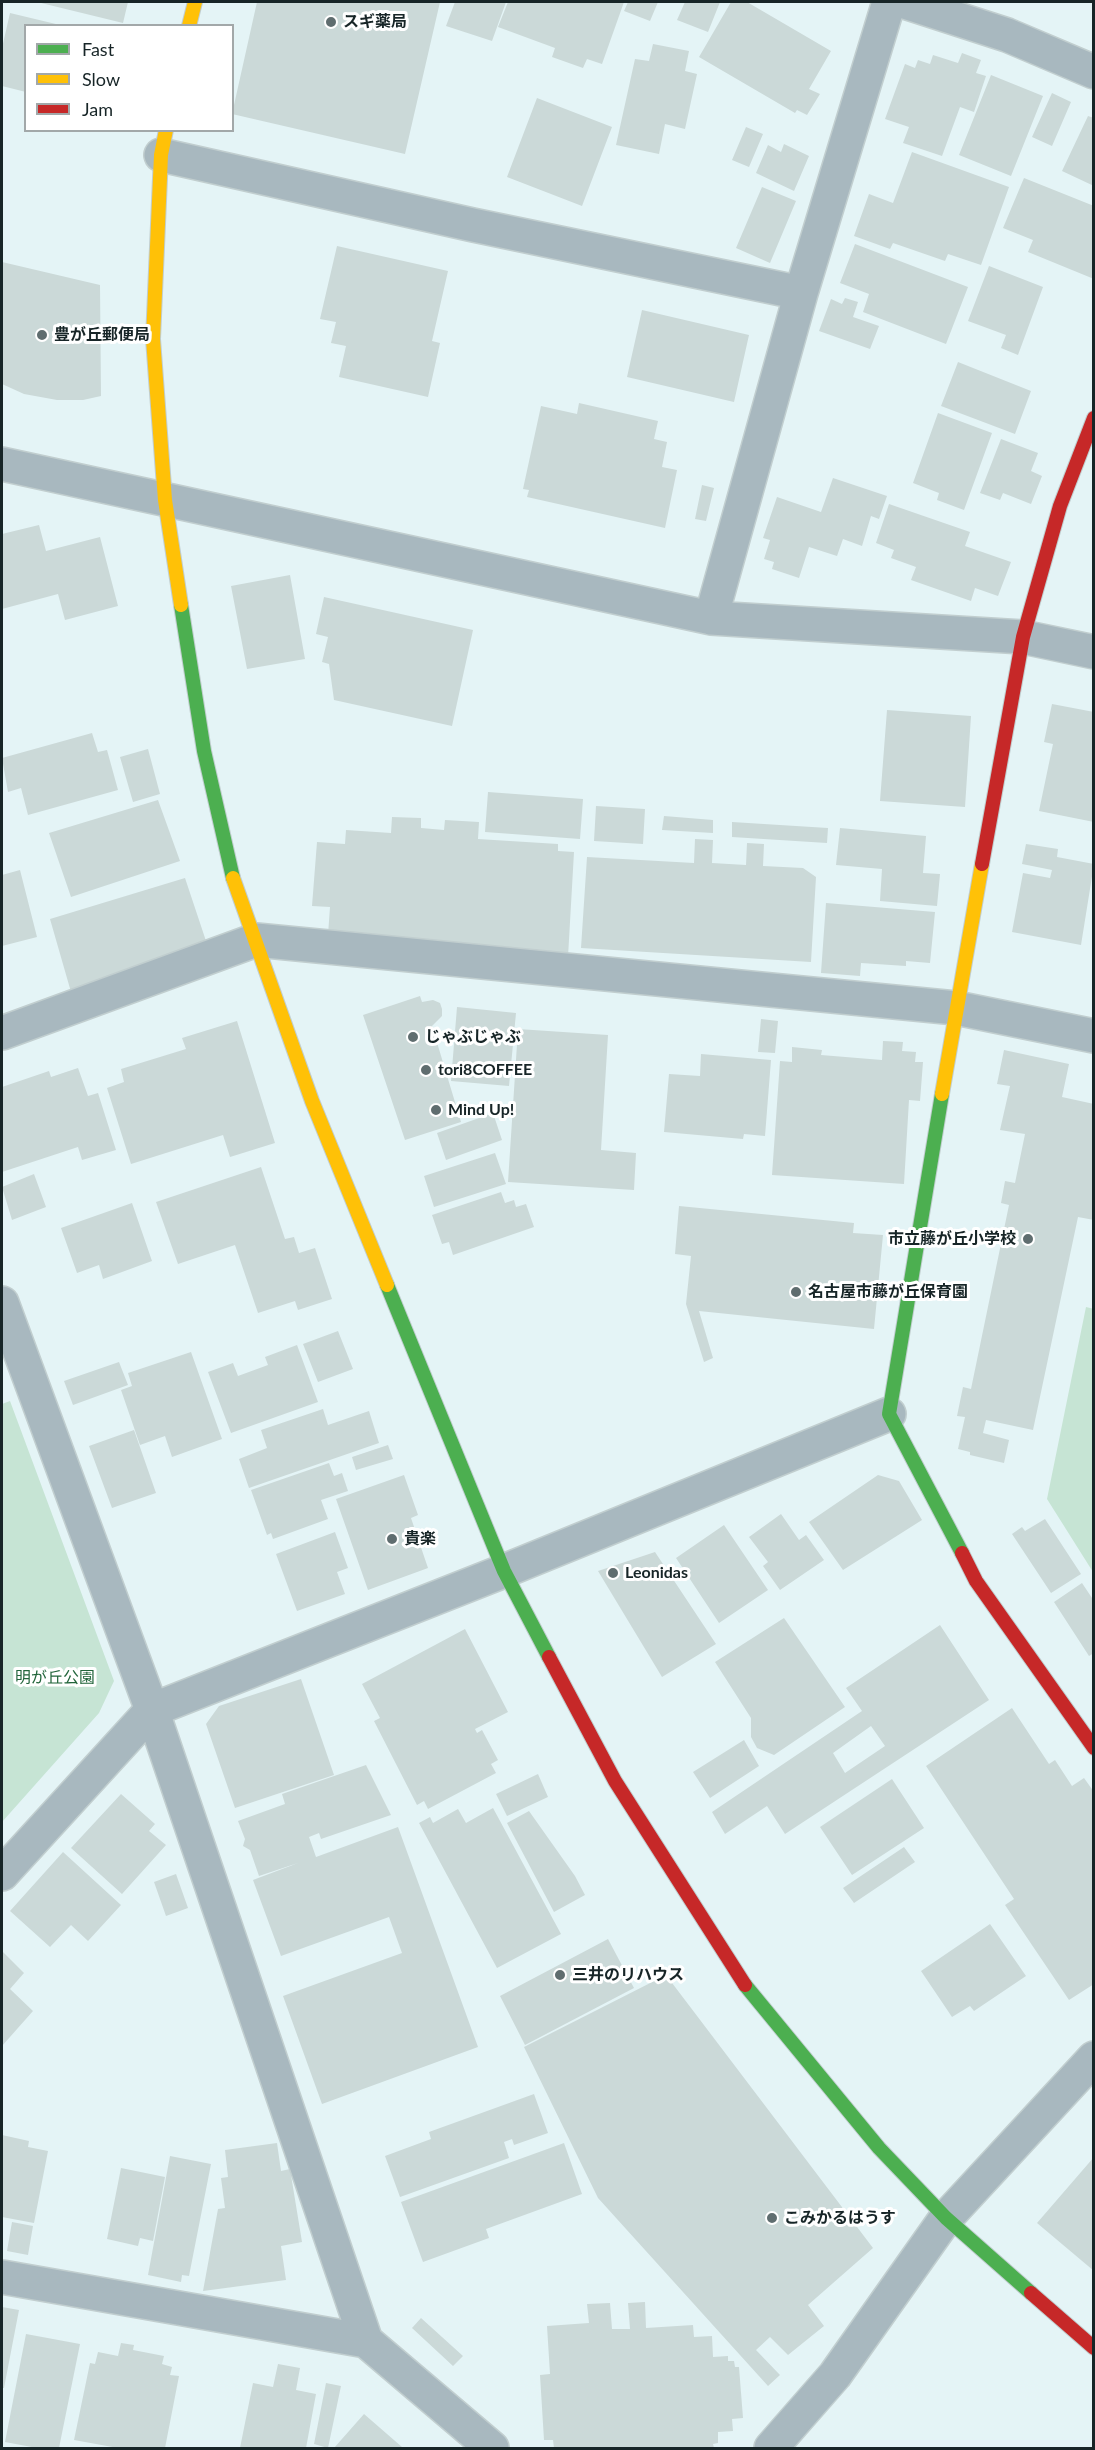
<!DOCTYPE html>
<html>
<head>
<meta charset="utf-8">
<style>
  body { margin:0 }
  #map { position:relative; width:1095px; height:2450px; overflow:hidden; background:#e4f4f6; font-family:Lato,sans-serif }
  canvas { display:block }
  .frame { position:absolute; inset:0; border:3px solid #172527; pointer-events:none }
  .legend { position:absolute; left:24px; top:24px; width:210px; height:108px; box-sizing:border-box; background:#fff; border:2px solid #a2a8a9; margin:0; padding:8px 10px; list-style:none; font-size:18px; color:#172527 }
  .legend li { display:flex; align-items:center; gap:12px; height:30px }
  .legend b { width:30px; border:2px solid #a2a8a9 }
</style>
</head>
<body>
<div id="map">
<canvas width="1095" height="2450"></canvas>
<div class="frame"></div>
<ul class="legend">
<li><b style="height:8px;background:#4caf50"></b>Fast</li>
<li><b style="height:8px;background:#ffc107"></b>Slow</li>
<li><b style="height:8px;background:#c62828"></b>Jam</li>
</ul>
</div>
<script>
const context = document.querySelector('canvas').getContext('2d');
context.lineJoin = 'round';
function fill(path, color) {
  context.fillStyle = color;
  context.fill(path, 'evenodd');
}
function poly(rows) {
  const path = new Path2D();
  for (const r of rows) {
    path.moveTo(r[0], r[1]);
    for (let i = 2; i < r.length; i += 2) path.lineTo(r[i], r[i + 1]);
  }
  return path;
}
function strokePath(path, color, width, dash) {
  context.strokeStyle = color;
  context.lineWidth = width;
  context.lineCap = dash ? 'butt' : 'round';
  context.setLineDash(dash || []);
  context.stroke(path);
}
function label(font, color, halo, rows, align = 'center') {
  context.font = font + ' Lato,"Noto Sans JP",sans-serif';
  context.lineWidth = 6;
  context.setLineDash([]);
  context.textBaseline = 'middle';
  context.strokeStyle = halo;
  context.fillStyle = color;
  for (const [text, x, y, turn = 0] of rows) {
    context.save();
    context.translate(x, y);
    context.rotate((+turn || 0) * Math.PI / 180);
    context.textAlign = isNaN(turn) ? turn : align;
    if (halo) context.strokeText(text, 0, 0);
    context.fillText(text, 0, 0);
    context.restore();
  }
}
const green = poly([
  [1086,1307,1094,1309,1093,1572,1047,1499],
  [10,1401,114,1681,99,1713,2,1822,2,1404]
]);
const building = poly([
  [37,2,128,2,123,23],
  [257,2,440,2,405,154,232,114],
  [455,2,506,2,492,41,446,26],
  [508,2,624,2,602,64,587,59,583,68,552,57,555,48,498,27],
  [628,2,658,2,650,21,624,11],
  [685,2,720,2,708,32,677,20],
  [731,2,747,2,831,51,809,89,820,94,807,115,797,110,795,113,699,57],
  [10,13,60,25,26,26,26,92,2,86,2,48],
  [653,44,689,51,685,71,697,74,685,129,665,124,659,154,616,145,635,59,649,61],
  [962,53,981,60,976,73,986,76,974,112,960,107,942,156,903,143,909,127,885,119,905,64,915,68,918,60,930,64,933,55,958,63],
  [991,75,1043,96,1011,176,959,155],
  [1052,93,1071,102,1052,146,1032,137],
  [537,98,612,127,582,206,507,177],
  [1088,116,1094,118,1094,186,1062,171],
  [746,127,763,134,749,167,732,160],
  [784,144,809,156,794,191,756,173,768,145,781,152],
  [912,152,1009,187,981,265,948,254,945,261,893,243,890,249,854,236,869,194,893,203],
  [1024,178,1094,206,1094,279,1028,252,1033,240,1003,228],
  [762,187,796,201,770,263,736,248],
  [855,244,968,287,946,344,863,312,869,294,840,283],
  [337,246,448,271,432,341,440,343,428,397,339,377,346,346,331,343,336,322,320,319],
  [2,262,100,285,101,396,83,400,57,400,24,394,2,384],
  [989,266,1043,287,1018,355,1001,348,1006,335,968,321],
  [845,298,858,302,853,317,879,326,870,349,819,331,831,299,842,304],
  [642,310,749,335,734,402,627,377],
  [958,362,1031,391,1015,434,941,406],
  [579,403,658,421,654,439,667,442,662,467,677,470,665,528,527,497,529,490,523,489,541,406,577,414],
  [938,413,992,433,964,510,937,500,939,493,913,483],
  [1001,439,1038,453,1031,471,1042,476,1031,504,1003,493,1000,500,980,493],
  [833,478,887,496,879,519,871,516,862,546,843,539,837,556,809,547,799,578,772,569,774,562,764,559,770,540,763,538,777,497,821,512],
  [702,485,714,488,706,521,695,519],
  [889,504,970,532,965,546,1011,562,998,596,975,588,971,601,911,580,916,567,891,558,894,550,876,543],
  [39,525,46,551,100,537,118,606,65,620,58,594,2,609,2,534],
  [290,575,305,659,247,669,231,586],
  [324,597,473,630,452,726,334,700,329,664,322,662,328,637,316,634],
  [1052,704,1094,712,1094,822,1039,811,1053,744,1044,742],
  [887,710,971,716,965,807,880,801],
  [92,733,98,752,107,750,118,790,28,815,21,788,8,792,2,758],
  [148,749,160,794,133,802,120,757],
  [488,792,583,799,580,839,485,832],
  [158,800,180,861,71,897,49,833],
  [596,806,645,809,643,844,594,841],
  [664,816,713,820,713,833,662,830],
  [392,817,421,818,421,828,444,830,445,820,479,822,478,839,558,844,558,851,574,852,568,957,328,935,330,907,312,906,317,842,345,844,346,830,391,833],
  [732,822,828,828,827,843,732,837],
  [840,828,926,836,923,873,940,874,937,906,880,901,882,869,836,865],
  [695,839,713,840,712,863,746,865,747,843,764,844,763,866,803,868,816,877,811,962,581,948,587,857,694,863],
  [1026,844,1058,849,1057,857,1094,864,1081,945,1012,932,1023,873,1050,878,1052,870,1022,864],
  [20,870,37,937,2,946,2,875],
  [185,878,208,947,71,992,50,919],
  [826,903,935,912,930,963,906,961,906,966,861,963,860,976,821,973],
  [420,996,422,1002,433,1000,440,1003,442,1009,442,1016,432,1026,461,1122,405,1140,363,1015],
  [457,1007,516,1013,509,1086,451,1081],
  [761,1019,778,1021,775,1053,758,1052],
  [237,1021,275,1143,230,1157,223,1135,131,1164,107,1088,124,1082,121,1069,186,1049,182,1038],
  [518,1029,608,1035,601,1150,636,1153,634,1190,508,1182],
  [883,1041,903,1042,902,1051,916,1052,915,1062,923,1062,920,1101,909,1100,904,1184,772,1175,780,1061,792,1062,792,1047,822,1050,821,1055,882,1060],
  [1004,1050,1069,1064,1062,1097,1094,1104,1094,1220,1078,1217,1033,1430,986,1420,983,1433,1009,1440,1004,1463,970,1455,970,1452,958,1449,965,1417,957,1416,963,1387,971,1389,1009,1205,1001,1203,1005,1181,1015,1183,1025,1134,1000,1130,1010,1086,997,1084],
  [701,1054,771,1060,765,1136,744,1134,743,1139,664,1132,669,1074,700,1076],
  [78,1068,88,1096,98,1093,116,1150,82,1160,78,1147,2,1172,2,1087,49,1071,51,1077],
  [493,1113,502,1140,446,1160,437,1133],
  [495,1153,506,1184,434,1207,424,1176],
  [261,1167,285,1239,294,1237,299,1253,315,1248,332,1299,298,1310,295,1301,258,1313,235,1245,178,1264,156,1202],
  [34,1174,46,1207,12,1220,2,1187],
  [501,1192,505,1203,514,1200,516,1207,526,1204,534,1227,453,1255,449,1242,442,1244,432,1215],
  [132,1203,152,1261,103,1279,99,1265,77,1273,61,1228],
  [679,1206,854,1223,853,1233,883,1235,874,1329,699,1311,713,1358,704,1362,686,1304,691,1256,675,1254],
  [338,1331,353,1369,318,1382,303,1344],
  [297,1345,318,1402,231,1433,208,1372,233,1363,238,1376,268,1365,265,1357],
  [191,1352,222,1439,172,1457,165,1436,140,1445,121,1390,132,1386,128,1373],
  [119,1362,128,1385,73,1405,64,1381],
  [323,1409,328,1425,369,1411,379,1443,249,1488,239,1459,267,1448,261,1430],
  [134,1430,156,1493,112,1508,89,1446],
  [388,1445,393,1459,356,1470,352,1457],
  [329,1463,334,1476,342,1473,348,1491,321,1500,328,1519,273,1539,271,1533,267,1535,251,1490],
  [404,1475,418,1515,411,1518,428,1568,368,1590,336,1499],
  [878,1475,899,1481,922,1520,843,1570,809,1522],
  [781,1514,799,1540,806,1535,824,1560,780,1590,763,1566,768,1562,749,1537],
  [1045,1519,1081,1574,1051,1593,1012,1534,1022,1527,1025,1531],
  [724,1525,768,1590,719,1623,676,1558],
  [335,1532,348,1568,337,1572,345,1594,297,1611,276,1554],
  [655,1552,716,1644,662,1677,598,1571],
  [1082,1583,1094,1601,1094,1653,1089,1656,1054,1602],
  [784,1618,845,1707,774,1755,757,1748,751,1737,751,1718,715,1662],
  [940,1625,989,1700,785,1834,767,1806,725,1834,712,1812,862,1711,846,1688],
  [871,1726,885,1746,845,1773,833,1753],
  [465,1629,508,1712,475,1729,477,1733,482,1730,498,1760,491,1764,496,1773,428,1809,424,1801,417,1805,374,1721,380,1718,362,1684],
  [301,1679,334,1775,235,1808,206,1724,219,1706],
  [1012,1708,1049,1764,1055,1760,1072,1786,1084,1778,1094,1792,1094,1984,1069,2000,1005,1905,1014,1899,926,1766],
  [744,1740,759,1766,710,1798,693,1772],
  [366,1765,391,1815,321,1839,319,1833,309,1837,316,1857,398,1827,478,2047,322,2104,283,1996,402,1953,389,1917,281,1956,253,1880,298,1863,259,1876,250,1850,243,1846,245,1839,238,1821,285,1804,282,1794],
  [538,1774,548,1797,507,1816,496,1794],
  [892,1779,924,1828,852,1875,820,1827],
  [121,1794,155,1824,149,1831,166,1845,122,1894,71,1848],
  [493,1808,561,1934,497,1968,419,1823,430,1817,433,1823,458,1809,466,1823],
  [529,1811,575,1876,585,1895,554,1912,507,1823],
  [904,1847,915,1862,854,1903,843,1888],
  [63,1852,121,1905,88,1941,71,1925,50,1947,10,1911],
  [176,1874,188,1908,166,1916,154,1882],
  [990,1924,1026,1976,974,2011,970,2006,952,2017,921,1971],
  [608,1939,634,1988,525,2045,500,1996],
  [2,1951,24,1973,10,1989,33,2011,2,2046],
  [666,1975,873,2248,808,2305,824,2326,788,2355,770,2337,756,2350,780,2375,768,2386,598,2198,524,2047],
  [534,2094,548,2133,514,2145,512,2139,504,2142,509,2158,400,2197,385,2156,431,2139,429,2132],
  [2,2135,29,2141,28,2147,48,2151,34,2223,2,2217],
  [277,2143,281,2171,290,2169,302,2242,281,2246,286,2280,203,2291,218,2209,225,2208,221,2178,228,2177,225,2150],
  [564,2143,582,2194,486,2229,489,2238,423,2262,401,2202],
  [170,2156,211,2164,189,2276,182,2275,181,2282,148,2275],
  [1094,2157,1094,2271,1037,2223],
  [121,2168,165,2177,153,2241,140,2238,138,2246,107,2239],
  [12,2222,33,2226,28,2255,7,2251],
  [645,2302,646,2328,693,2325,694,2337,712,2336,713,2357,728,2356,728,2361,734,2361,735,2367,739,2367,743,2418,732,2419,733,2431,718,2432,718,2443,713,2444,714,2448,554,2448,553,2440,544,2440,540,2375,550,2374,547,2326,589,2323,587,2304,610,2303,612,2329,630,2329,628,2303],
  [2,2307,19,2310,4,2388,2,2388],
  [421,2318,463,2356,453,2366,412,2328],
  [26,2334,80,2344,59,2448,37,2448,5,2442],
  [121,2343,134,2345,133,2350,164,2356,162,2364,172,2367,170,2375,179,2376,165,2448,118,2448,74,2440,90,2363,95,2364,98,2352,118,2356],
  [278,2364,300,2368,296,2390,316,2394,306,2448,240,2448,253,2383,273,2387],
  [326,2383,341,2386,328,2448,314,2444],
  [364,2414,402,2447,401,2448,334,2448]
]);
const street = poly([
  [905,2,1007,35,1094,72],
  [161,155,473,225,801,293],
  [2,464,711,618,1023,637,1094,652],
  [711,618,801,293,889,2],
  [2,1033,256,940,956,1008,1094,1036],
  [2,1303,152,1710,366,2341],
  [2,1874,152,1710,504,1571,889,1414],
  [2,2277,366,2341,492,2448],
  [771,2448,835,2375,946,2218,1094,2058]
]);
const fast = poly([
  [181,605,204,751,233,878],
  [942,1094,889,1414,962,1553],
  [387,1285,504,1571,549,1657],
  [745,1985,879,2148,946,2218,1031,2293]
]);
const slow = poly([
  [189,26,195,2],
  [166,130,161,155,153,339,165,500,181,605],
  [233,878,312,1101,387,1285],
  [942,1094,982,864]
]);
const jam = poly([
  [982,864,1023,637,1060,506,1094,418],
  [962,1553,976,1581,1094,1748],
  [549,1657,615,1781,745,1985],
  [1031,2293,1094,2348]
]);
const markers = [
  [331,22,6,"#5f6d6f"],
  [42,335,6,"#5f6d6f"],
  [413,1037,6,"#5f6d6f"],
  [426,1070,6,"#5f6d6f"],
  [436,1110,6,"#5f6d6f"],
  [1028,1239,6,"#5f6d6f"],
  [796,1292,6,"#5f6d6f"],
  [392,1539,6,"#5f6d6f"],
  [613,1573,6,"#5f6d6f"],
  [560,1975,6,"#5f6d6f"],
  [772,2218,6,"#5f6d6f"]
];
const poiNames = [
  ["スギ薬局",343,22],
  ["豊が丘郵便局",54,335],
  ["じゃぶじゃぶ",425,1037],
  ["tori8COFFEE",438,1070],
  ["Mind Up!",448,1110],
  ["市立藤が丘小学校",1016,1239,"right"],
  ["名古屋市藤が丘保育園",808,1292],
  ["貴楽",404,1539],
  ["Leonidas",625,1573],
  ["三井のリハウス",572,1975],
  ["こみかるはうす",784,2218]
];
const parkNames = [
  ["明が丘公園",55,1678]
];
fill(green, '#c6e4d4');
fill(building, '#cbd9d8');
strokePath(street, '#c1cecf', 36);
strokePath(fast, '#c1cecf', 16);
strokePath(slow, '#c1cecf', 16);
strokePath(jam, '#c1cecf', 16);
strokePath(street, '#a8b8bf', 33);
strokePath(fast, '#4caf50', 14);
strokePath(slow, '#ffc107', 14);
strokePath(jam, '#c62828', 14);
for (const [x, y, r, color] of markers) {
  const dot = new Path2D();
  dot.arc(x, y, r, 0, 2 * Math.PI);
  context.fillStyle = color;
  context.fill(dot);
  strokePath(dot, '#fff', 2);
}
label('bold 16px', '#172527', '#fff', poiNames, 'left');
label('16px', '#22653b', '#fff', parkNames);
</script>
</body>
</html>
